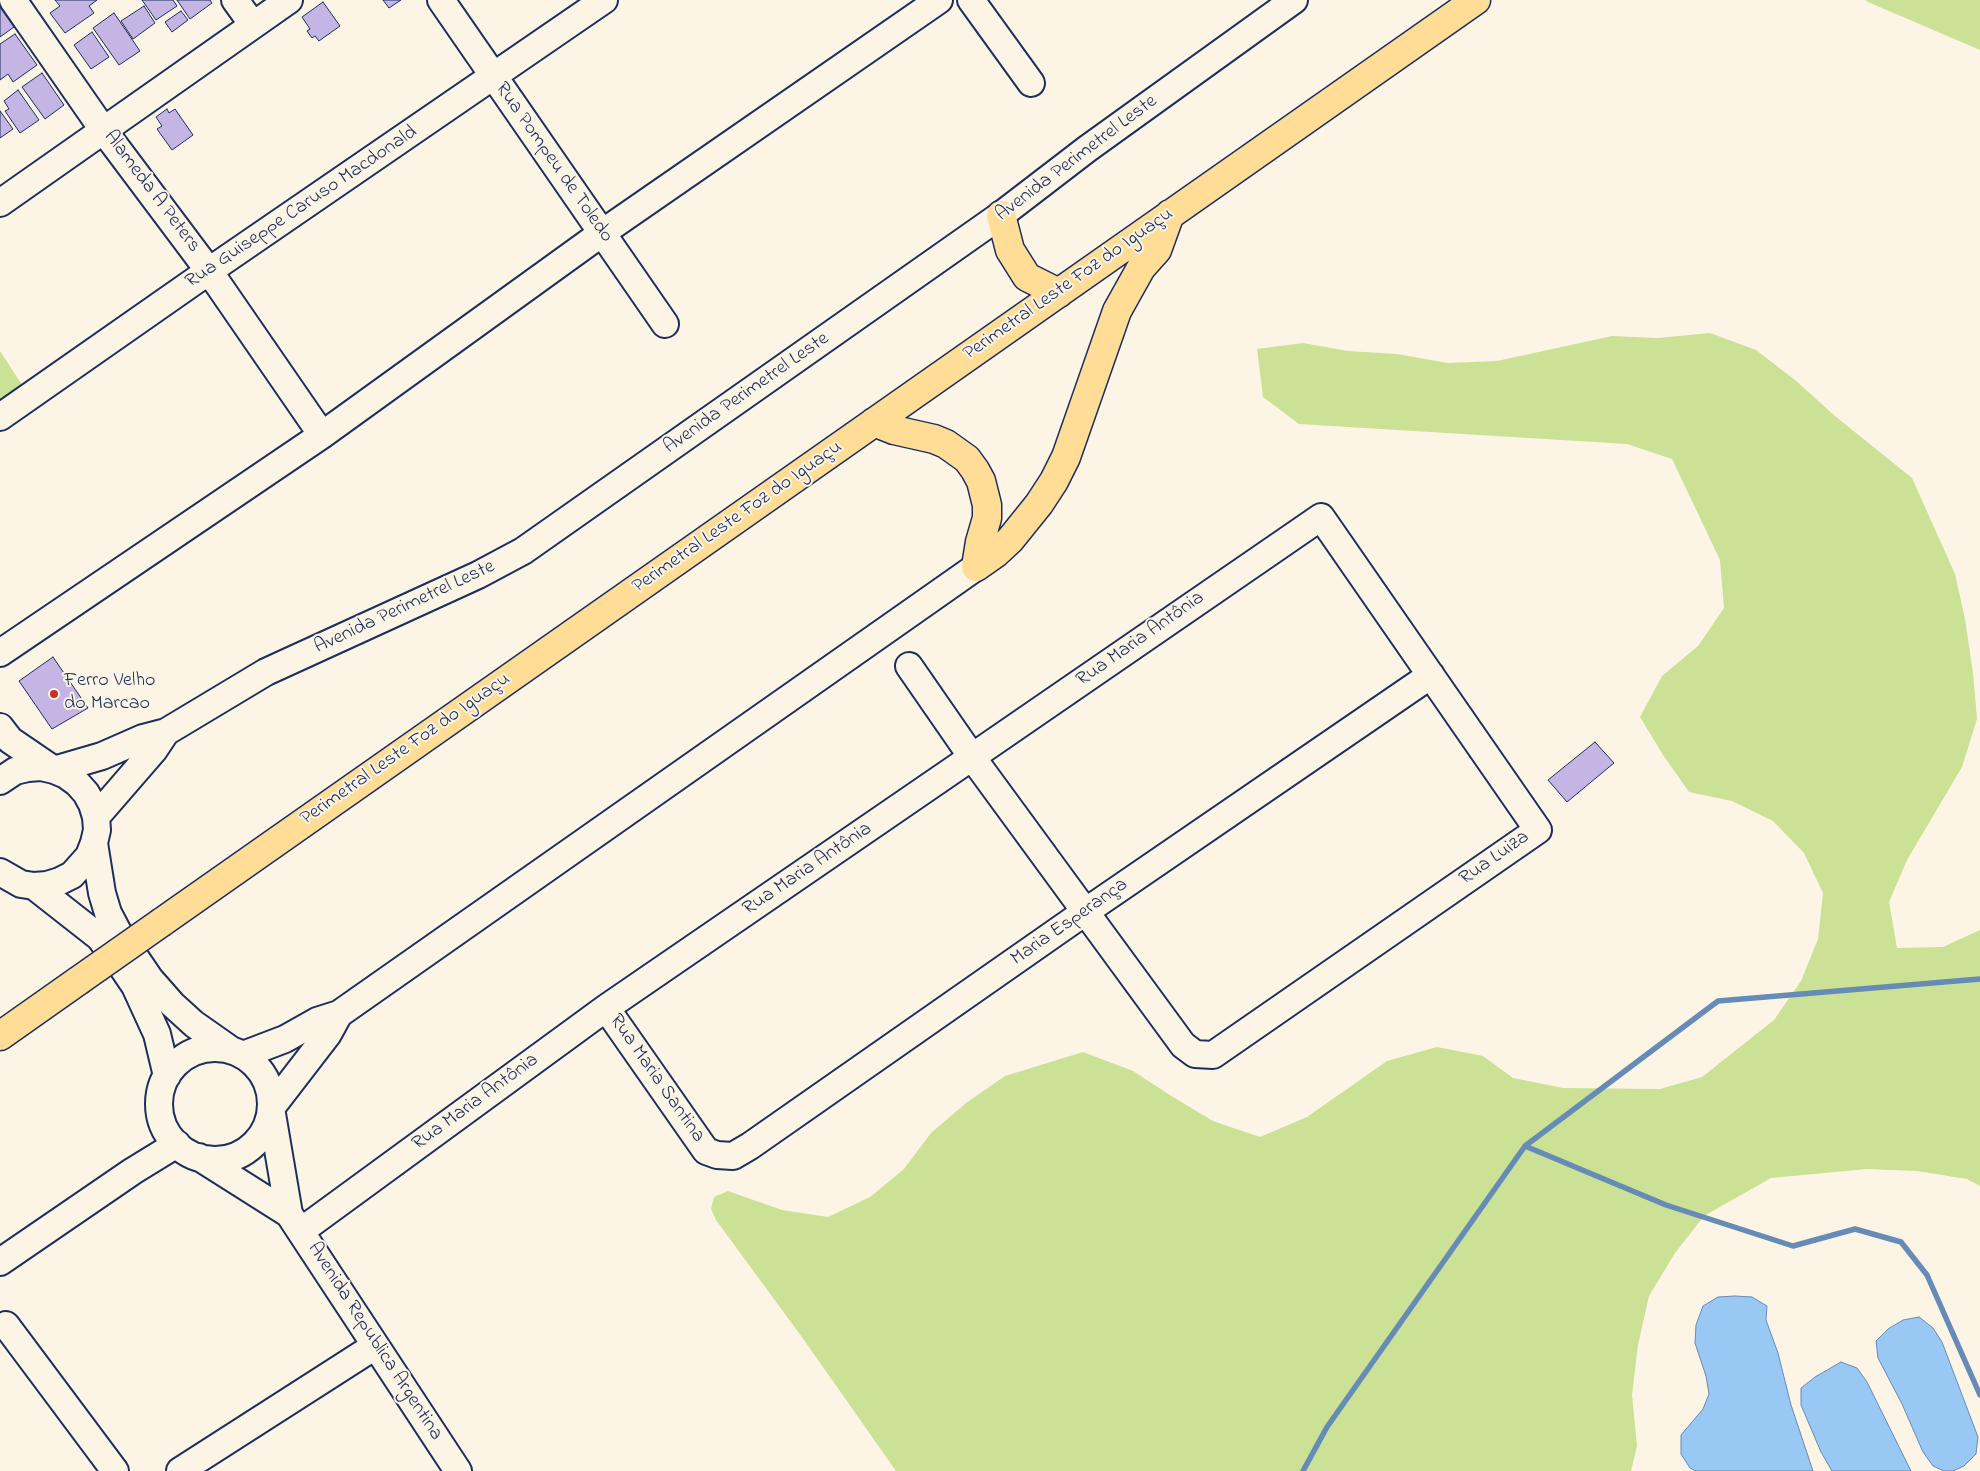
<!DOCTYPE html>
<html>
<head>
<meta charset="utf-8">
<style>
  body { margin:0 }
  canvas { display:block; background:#fcf5e5 }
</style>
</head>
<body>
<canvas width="1980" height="1471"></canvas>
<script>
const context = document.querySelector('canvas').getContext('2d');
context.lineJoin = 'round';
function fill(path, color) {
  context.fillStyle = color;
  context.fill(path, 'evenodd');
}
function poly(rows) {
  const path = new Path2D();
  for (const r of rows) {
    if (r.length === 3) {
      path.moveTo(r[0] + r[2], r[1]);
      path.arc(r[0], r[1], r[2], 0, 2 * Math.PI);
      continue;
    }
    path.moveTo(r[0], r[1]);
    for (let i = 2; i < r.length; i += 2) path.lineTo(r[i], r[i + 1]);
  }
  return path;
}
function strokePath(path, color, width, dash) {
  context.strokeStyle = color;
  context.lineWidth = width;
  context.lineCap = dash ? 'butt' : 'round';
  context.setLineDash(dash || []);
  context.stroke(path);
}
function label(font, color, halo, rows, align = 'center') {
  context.font = font + ' "Indie Flower",sans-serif';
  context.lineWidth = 4;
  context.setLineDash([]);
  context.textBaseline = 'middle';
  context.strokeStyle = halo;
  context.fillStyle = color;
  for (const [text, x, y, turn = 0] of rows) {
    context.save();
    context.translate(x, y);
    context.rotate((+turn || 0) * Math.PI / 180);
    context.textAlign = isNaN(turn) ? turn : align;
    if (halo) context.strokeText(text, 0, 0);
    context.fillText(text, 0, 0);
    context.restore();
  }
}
const green = poly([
  [1865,0,1980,0,1980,50,1868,2],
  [1710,333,1756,350,1795,380,1835,416,1912,478,1955,574,1965,619,1973,673,1977,719,1962,767,1907,860,1889,902,1897,948,1943,947,1980,930,1980,1186,1967,1179,1917,1171,1867,1169,1771,1178,1704,1216,1675,1253,1649,1296,1638,1345,1632,1395,1637,1446,1631,1471,896,1471,804,1340,716,1220,711,1209,714,1197,728,1191,782,1210,828,1217,870,1197,904,1169,931,1133,966,1103,1005,1076,1083,1052,1133,1071,1173,1097,1213,1121,1260,1137,1307,1117,1387,1061,1437,1047,1483,1056,1513,1078,1563,1088,1660,1089,1702,1077,1774,1020,1801,981,1818,939,1823,893,1804,853,1773,821,1732,801,1689,792,1663,755,1640,717,1662,676,1698,646,1724,608,1720,560,1672,459,1627,444,1299,424,1263,397,1257,349,1303,343,1348,351,1397,354,1448,363,1497,361,1612,336,1658,338],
  [0,351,22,385,0,400]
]);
const water = poly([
  [1735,1296,1752,1297,1767,1306,1766,1320,1778,1353,1791,1405,1813,1471,1696,1471,1690,1468,1681,1454,1681,1435,1703,1409,1709,1394,1706,1376,1695,1343,1696,1325,1703,1306,1718,1297,1735,1296],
  [1919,1317,1933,1328,1942,1342,1978,1437,1976,1454,1964,1466,1953,1471,1944,1471,1933,1466,1923,1452,1902,1404,1878,1358,1876,1341,1888,1329,1903,1320,1919,1317],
  [1841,1362,1857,1368,1867,1382,1911,1471,1832,1471,1821,1452,1801,1405,1801,1388,1815,1377,1841,1362]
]);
const stream = poly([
  [1525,1146,1666,1205,1793,1246,1855,1229,1901,1242,1927,1275,1980,1395],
  [1303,1471,1327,1427,1525,1146,1718,1001,1980,979]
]);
const building = poly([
  [55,0,97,0,89,6,94,13,65,33,50,13,60,6,55,0],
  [142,0,173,0,177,6,156,20,142,0],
  [177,0,210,0,212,3,190,19,177,0],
  [383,0,401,0,389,8,383,0],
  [323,2,340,26,319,41,315,36,312,38,307,31,310,29,302,17,323,2],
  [144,6,155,23,133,39,121,21,144,6],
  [0,7,14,27,0,37,0,7],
  [181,11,188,20,172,32,165,22,181,11],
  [114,13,140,51,119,65,93,28,114,13],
  [92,32,109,57,91,69,74,45,92,32],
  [15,34,37,65,13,82,8,74,0,80,0,44,15,34],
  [42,73,64,105,45,119,22,87,42,73],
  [18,90,39,120,20,133,5,111,9,109,4,101,18,90],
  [167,109,169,113,175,109,193,135,172,150,157,129,162,126,156,117,167,109],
  [0,111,13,129,0,138,0,111],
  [53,657,88,708,52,729,19,681,53,657],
  [1595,742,1614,763,1567,802,1548,780,1595,742]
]);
const minor = poly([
  [13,0,104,131,209,271,322,435],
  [235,0,253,25],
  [441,0,665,324],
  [971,0,1031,83],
  [0,203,289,0],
  [0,417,209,271,604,0],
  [0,653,322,435,602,233,939,0],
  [0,727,10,740,54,770,102,756,143,738,166,732,266,672,478,575,523,551,1001,215,1087,149,1294,0],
  [0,781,15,771,28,768,41,767,54,770,66,775,77,783,86,793,92,804,96,817,97,830,94,843,89,856,72,875,60,881,47,885,34,886,21,884,0,872],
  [96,817,154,750,166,732],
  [94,843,102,893,108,913,118,932,150,979,172,1004,194,1024,231,1050],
  [34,886,99,937,118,961,135,986,157,1034,167,1076],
  [606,1008,706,1151,717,1155,733,1156,750,1146,1085,912,1431,675],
  [215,1104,56],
  [243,1055,285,1039,317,1021,339,1014,976,567],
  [199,1157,289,1214,458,1471],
  [289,1214,271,1108,328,1034,339,1014],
  [301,1231,606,1008,972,757,1321,517,1538,830,1213,1055,1195,1054,1183,1045,972,757,909,666],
  [0,1262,133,1171,177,1144],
  [6,1325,115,1471],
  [180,1471,375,1346]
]);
const highway = poly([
  [1001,215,1010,250,1027,277,1059,293],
  [874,422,894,430,934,439,946,444,967,459,975,470,981,481,987,505,987,518,980,542,976,567],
  [976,567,996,553,1010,540,1039,504,1054,481,1066,457,1117,311,1141,268,1157,250,1170,214],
  [162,922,1476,0],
  [0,1036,78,981]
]);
const highwayBridge = poly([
  [78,981,162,922]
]);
const markers = [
  [54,694,5,"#c8321e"]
];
const streetNames = [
  ["Avenida Perimetrel Leste",1077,159,-37],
  ["Rua Pompeu de Toledo",553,163,55],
  ["Alameda A Peters",151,192,53],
  ["Rua Guiseppe Caruso Macdonald",302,208,-34],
  ["Perimetral Leste Foz do Iguaçu",1069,285,-35],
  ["Avenida Perimetrel Leste",747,394,-35],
  ["Perimetral Leste Foz do Iguaçu",738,518,-35],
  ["Avenida Perimetrel Leste",405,608,-25],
  ["Rua Maria Antônia",1141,640,-35],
  ["Perimetral Leste Foz do Iguaçu",406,750,-35],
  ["Rua Luiza",1495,859,-35],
  ["Rua Maria Antônia",808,870,-34],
  ["Maria Esperança",1070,923,-35],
  ["Rua Maria Santina",656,1079,55],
  ["Rua Maria Antônia",476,1103,-36],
  ["Avenida Republica Argentina",374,1342,57]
];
const poiNames = [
  ["Ferro Velho",64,682],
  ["do Marcao",64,705]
];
fill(green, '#cbe196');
fill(water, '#98c8f3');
strokePath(water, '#668bb7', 1);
strokePath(stream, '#668bb7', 5.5);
fill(building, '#c5b5e5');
strokePath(building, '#1b2f5e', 1);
strokePath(minor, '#1b2f5e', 30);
strokePath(highway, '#1b2f5e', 31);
strokePath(minor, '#fcf5e5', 26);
strokePath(highway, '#ffdd96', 28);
strokePath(highwayBridge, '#1b2f5e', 31, []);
strokePath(highwayBridge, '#ffdd96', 28);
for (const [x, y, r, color] of markers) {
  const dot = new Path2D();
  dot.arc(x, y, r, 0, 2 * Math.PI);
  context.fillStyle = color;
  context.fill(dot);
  strokePath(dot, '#fcf5e5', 2);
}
label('20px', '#1b2f5e', '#fcf5e5', streetNames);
label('20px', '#1b2f5e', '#fcf5e5', poiNames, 'left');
</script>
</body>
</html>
